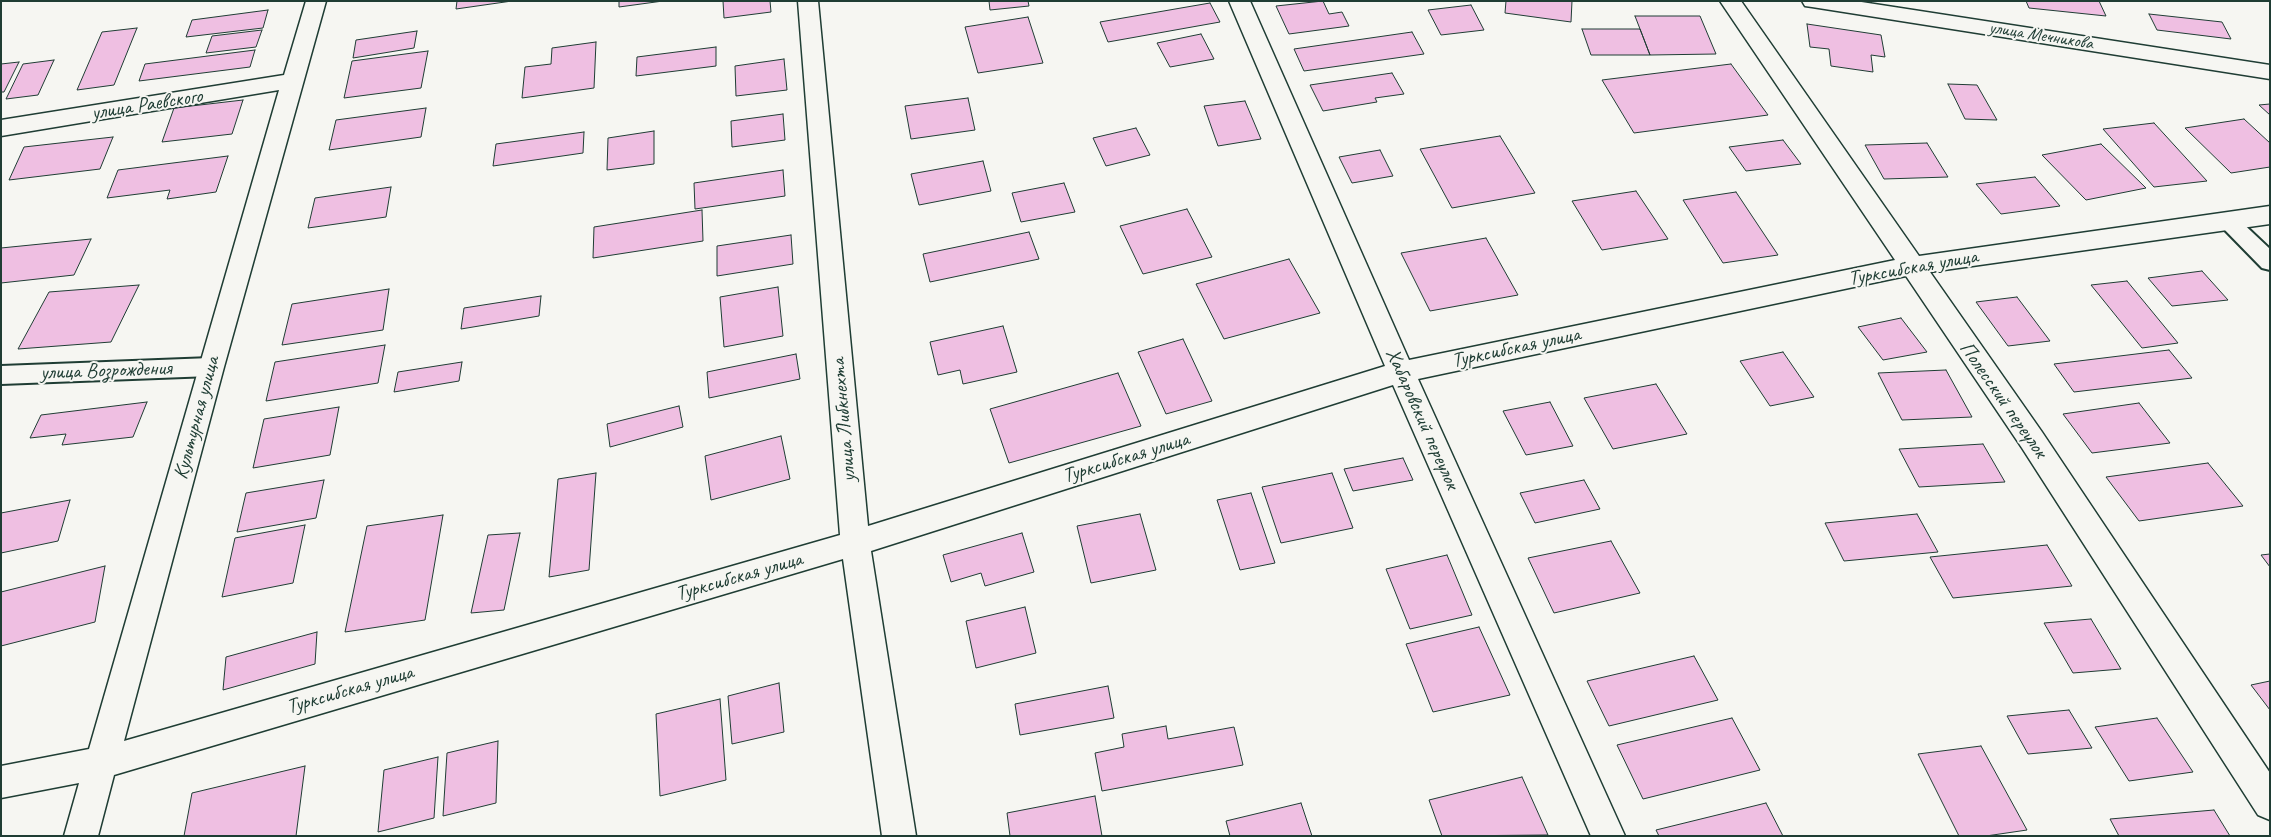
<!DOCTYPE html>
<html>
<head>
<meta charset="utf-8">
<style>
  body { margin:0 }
  #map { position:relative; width:2271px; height:837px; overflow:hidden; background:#f6f6f2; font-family:Caveat,sans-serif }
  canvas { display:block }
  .frame { position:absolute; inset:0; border:2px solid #1f3d34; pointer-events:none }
</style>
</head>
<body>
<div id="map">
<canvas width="2271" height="837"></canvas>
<div class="frame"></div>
</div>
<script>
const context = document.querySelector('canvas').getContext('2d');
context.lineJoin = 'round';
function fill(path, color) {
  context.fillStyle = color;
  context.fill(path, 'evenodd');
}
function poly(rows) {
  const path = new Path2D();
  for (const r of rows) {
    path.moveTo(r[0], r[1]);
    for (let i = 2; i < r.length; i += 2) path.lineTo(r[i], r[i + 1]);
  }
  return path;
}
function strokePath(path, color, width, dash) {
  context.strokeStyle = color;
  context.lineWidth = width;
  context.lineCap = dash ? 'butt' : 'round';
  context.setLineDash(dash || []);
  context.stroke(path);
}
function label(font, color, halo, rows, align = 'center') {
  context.font = font + ' Caveat,sans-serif';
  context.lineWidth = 4;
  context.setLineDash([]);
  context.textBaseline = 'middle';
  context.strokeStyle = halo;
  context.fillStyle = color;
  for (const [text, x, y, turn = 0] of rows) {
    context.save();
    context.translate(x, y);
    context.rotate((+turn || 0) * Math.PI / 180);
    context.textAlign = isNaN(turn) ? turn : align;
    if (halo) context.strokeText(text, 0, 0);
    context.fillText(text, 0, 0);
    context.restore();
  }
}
const building = poly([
  [457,1,512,1,456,9,457,1],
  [619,1,663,1,619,7,619,1],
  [723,1,770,1,771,12,724,18,723,1],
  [989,1,1028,1,1029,6,990,10,989,1],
  [1323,1,1329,14,1342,12,1349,26,1289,34,1276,6,1323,1],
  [1506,1,1572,1,1571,22,1505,13,1506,1],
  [2026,1,2099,1,2106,16,2029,8,2026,1],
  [1210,3,1220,22,1108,42,1100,22,1210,3],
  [1471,5,1484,30,1441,35,1428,10,1471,5],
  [268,10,263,28,186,37,192,20,268,10],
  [2149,14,2222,22,2231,39,2157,30,2149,14],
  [1635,16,1700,16,1716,54,1650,55,1635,16],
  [1028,17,1043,63,978,73,965,27,1028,17],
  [1807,24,1881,35,1885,57,1871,55,1873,72,1831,66,1829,49,1810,47,1807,24],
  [137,28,114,85,77,90,102,32,137,28],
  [1582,29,1640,29,1650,55,1591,55,1582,29],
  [262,30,256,47,206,53,212,36,262,30],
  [417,31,414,48,353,58,356,40,417,31],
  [1412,32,1424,54,1304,71,1294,49,1412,32],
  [1201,34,1214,59,1170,67,1157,43,1201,34],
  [596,42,594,88,522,98,525,67,551,64,552,48,596,42],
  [716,47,716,66,636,76,637,57,716,47],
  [255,50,250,67,139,81,145,64,255,50],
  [428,51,421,88,344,98,352,61,428,51],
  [784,59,787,90,736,96,735,66,784,59],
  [54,60,38,95,6,99,23,64,54,60],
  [19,62,4,92,1,92,1,64,19,62],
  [1731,64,1768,115,1634,133,1602,80,1731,64],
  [1392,73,1404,94,1375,98,1377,102,1323,111,1310,85,1392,73],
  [1948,84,1977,85,1997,120,1965,119,1948,84],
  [968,98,975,130,911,139,905,106,968,98],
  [243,100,232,134,162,142,174,108,243,100],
  [1245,101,1261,139,1218,146,1204,106,1245,101],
  [2270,104,2270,115,2259,105,2270,104],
  [426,108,421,137,329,150,336,120,426,108],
  [783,114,785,140,732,147,731,121,783,114],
  [2244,119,2270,143,2270,167,2231,173,2185,128,2244,119],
  [2154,123,2207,181,2154,187,2103,129,2154,123],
  [1136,128,1150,155,1106,166,1093,138,1136,128],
  [654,131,654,164,607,170,608,138,654,131],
  [584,132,583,153,493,166,496,144,584,132],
  [1500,136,1535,193,1452,208,1420,149,1500,136],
  [113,137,100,169,9,180,24,147,113,137],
  [1783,140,1801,164,1746,171,1729,147,1783,140],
  [1927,143,1948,177,1884,179,1865,145,1927,143],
  [2101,144,2146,188,2086,200,2042,155,2101,144],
  [1380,150,1393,176,1352,183,1339,157,1380,150],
  [228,156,216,192,167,199,170,190,107,198,118,170,228,156],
  [983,161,991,191,919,205,911,174,983,161],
  [783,170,785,196,695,209,694,183,783,170],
  [2035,177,2060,206,2001,214,1976,184,2035,177],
  [1064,183,1075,212,1021,222,1012,193,1064,183],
  [391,187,386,217,308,228,315,198,391,187],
  [1636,191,1668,239,1602,250,1572,201,1636,191],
  [1736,192,1778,255,1723,263,1683,200,1736,192],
  [1187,209,1212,257,1143,274,1120,226,1187,209],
  [702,210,703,241,593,258,594,227,702,210],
  [1029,232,1039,259,930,282,923,254,1029,232],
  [791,235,793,264,717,276,717,246,791,235],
  [1486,238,1518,295,1430,311,1401,253,1486,238],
  [91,239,74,275,1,283,1,248,91,239],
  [1289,259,1320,313,1224,339,1196,284,1289,259],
  [2202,271,2228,300,2172,306,2148,278,2202,271],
  [2127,281,2178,343,2142,348,2091,285,2127,281],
  [139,285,111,342,18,349,49,292,139,285],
  [778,287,783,336,724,347,720,297,778,287],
  [389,289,383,330,282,345,292,304,389,289],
  [541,296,539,316,461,329,464,308,541,296],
  [2017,297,2050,341,2008,346,1976,302,2017,297],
  [1901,318,1927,352,1883,360,1858,327,1901,318],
  [1003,326,1017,372,963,384,960,370,938,375,930,342,1003,326],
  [1183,339,1212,401,1166,414,1138,352,1183,339],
  [385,345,378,383,266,401,275,362,385,345],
  [2169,350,2192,378,2074,392,2054,364,2169,350],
  [1783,352,1814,397,1770,406,1740,361,1783,352],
  [796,354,800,379,709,398,707,372,796,354],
  [462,362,459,381,394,392,398,372,462,362],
  [1946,370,1972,417,1902,420,1878,373,1946,370],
  [1118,373,1141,426,1009,463,990,409,1118,373],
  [1656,384,1687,434,1613,449,1584,398,1656,384],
  [147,402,133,437,62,445,66,434,30,438,41,415,147,402],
  [1550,402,1573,446,1526,455,1503,411,1550,402],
  [2139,403,2170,443,2092,453,2063,414,2139,403],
  [679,406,683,427,610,447,607,424,679,406],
  [339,407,330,455,253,468,264,419,339,407],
  [781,436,790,479,711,500,705,456,781,436],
  [1983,444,2005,482,1919,487,1899,449,1983,444],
  [1403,458,1413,480,1353,491,1344,469,1403,458],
  [2208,463,2243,506,2139,521,2106,477,2208,463],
  [596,473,589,570,549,577,558,479,596,473],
  [1332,473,1353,528,1281,543,1262,487,1332,473],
  [324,480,316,518,237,532,246,493,324,480],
  [1584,480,1600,509,1535,523,1520,493,1584,480],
  [1251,493,1275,563,1240,570,1217,500,1251,493],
  [70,500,58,541,1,553,1,513,70,500],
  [1140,514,1156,570,1091,583,1077,526,1140,514],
  [1917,514,1938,552,1844,561,1825,523,1917,514],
  [443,515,425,620,345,632,367,526,443,515],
  [305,525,293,583,222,597,235,538,305,525],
  [520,533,504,610,471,613,488,535,520,533],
  [1022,533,1034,572,985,586,981,573,951,582,943,555,1022,533],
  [1611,541,1640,593,1554,613,1528,558,1611,541],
  [2047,545,2072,586,1953,598,1930,557,2047,545],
  [2270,554,2270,567,2261,555,2270,554],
  [1447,555,1472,615,1410,629,1386,569,1447,555],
  [105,566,95,622,1,646,1,592,105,566],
  [1025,607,1036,653,976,668,966,621,1025,607],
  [2091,619,2121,669,2073,673,2044,623,2091,619],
  [1479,627,1510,695,1433,712,1406,644,1479,627],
  [317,632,315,664,223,690,226,657,317,632],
  [1694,656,1718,700,1609,726,1587,681,1694,656],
  [2270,681,2270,710,2251,685,2270,681],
  [779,683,784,732,732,744,728,696,779,683],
  [1108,686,1114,718,1020,735,1015,704,1108,686],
  [720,699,726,780,660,796,656,714,720,699],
  [2069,710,2092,748,2028,754,2007,716,2069,710],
  [1732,718,1760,770,1643,799,1617,745,1732,718],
  [2157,718,2193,772,2129,781,2095,727,2157,718],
  [1166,726,1168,739,1234,727,1243,765,1102,791,1095,753,1124,747,1122,734,1166,726],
  [498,741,496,803,443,816,447,753,498,741],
  [1981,746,2027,830,1986,836,1959,836,1918,754,1981,746],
  [438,757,434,818,378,832,384,770,438,757],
  [305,766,296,836,184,836,192,793,305,766],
  [1522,777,1548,835,1442,836,1429,800,1522,777],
  [1095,796,1102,836,1010,836,1007,813,1095,796],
  [1301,803,1312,836,1230,836,1226,821,1301,803],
  [1766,803,1783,836,1659,836,1656,830,1766,803],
  [2214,810,2230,836,2119,836,2110,819,2214,810]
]);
const lane = poly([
  [2228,213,2235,216,2270,249,2270,270,2262,268,2221,226,2217,221,2221,216,2228,213],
  [211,358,219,361,223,367,219,373,211,376,1,384,1,366,211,358]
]);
const street = poly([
  [306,1,326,1,224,367,124,741,840,535,798,1,818,1,868,526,1385,366,1229,1,1250,1,1409,360,1895,260,1720,1,1741,1,1919,256,2270,206,2270,224,1930,272,2042,432,2270,773,2270,820,2258,815,2022,448,1906,276,1418,379,1625,836,1591,836,1393,385,871,551,916,836,882,836,843,559,114,775,98,836,64,836,79,783,1,798,1,766,89,749,279,90,1,136,1,120,284,75,306,1]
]);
const secondary = poly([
  [1802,1,1855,1,2270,65,2270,79,1812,7,1805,6,1802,1]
]);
const farStreetnames = [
  ["улица Мечникова",2041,36,9]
];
const streetNames = [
  ["улица Раевского",147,105,-9],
  ["Турксибская улица",1913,268,-10],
  ["Турксибская улица",1516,348,-12],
  ["улица Возрождения",106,371,-2],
  ["Полесский переулок",2003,400,55],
  ["Культурная улица",197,418,-75],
  ["Хабаровский переулок",1422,419,66],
  ["улица Либкнехта",844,420,-95],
  ["Турксибская улица",1126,458,-17],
  ["Турксибская улица",739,577,-16],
  ["Турксибская улица",350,690,-16]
];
fill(building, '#efbfe2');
strokePath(building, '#1f3d34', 1);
strokePath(lane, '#1f3d34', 4);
strokePath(street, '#1f3d34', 3);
strokePath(secondary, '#1f3d34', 3);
fill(lane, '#f6f6f2');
fill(street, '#f6f6f2');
fill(secondary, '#f6f6f2');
label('18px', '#1f3d34', '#f6f6f2', farStreetnames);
label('21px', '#1f3d34', '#f6f6f2', streetNames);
</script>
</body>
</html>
